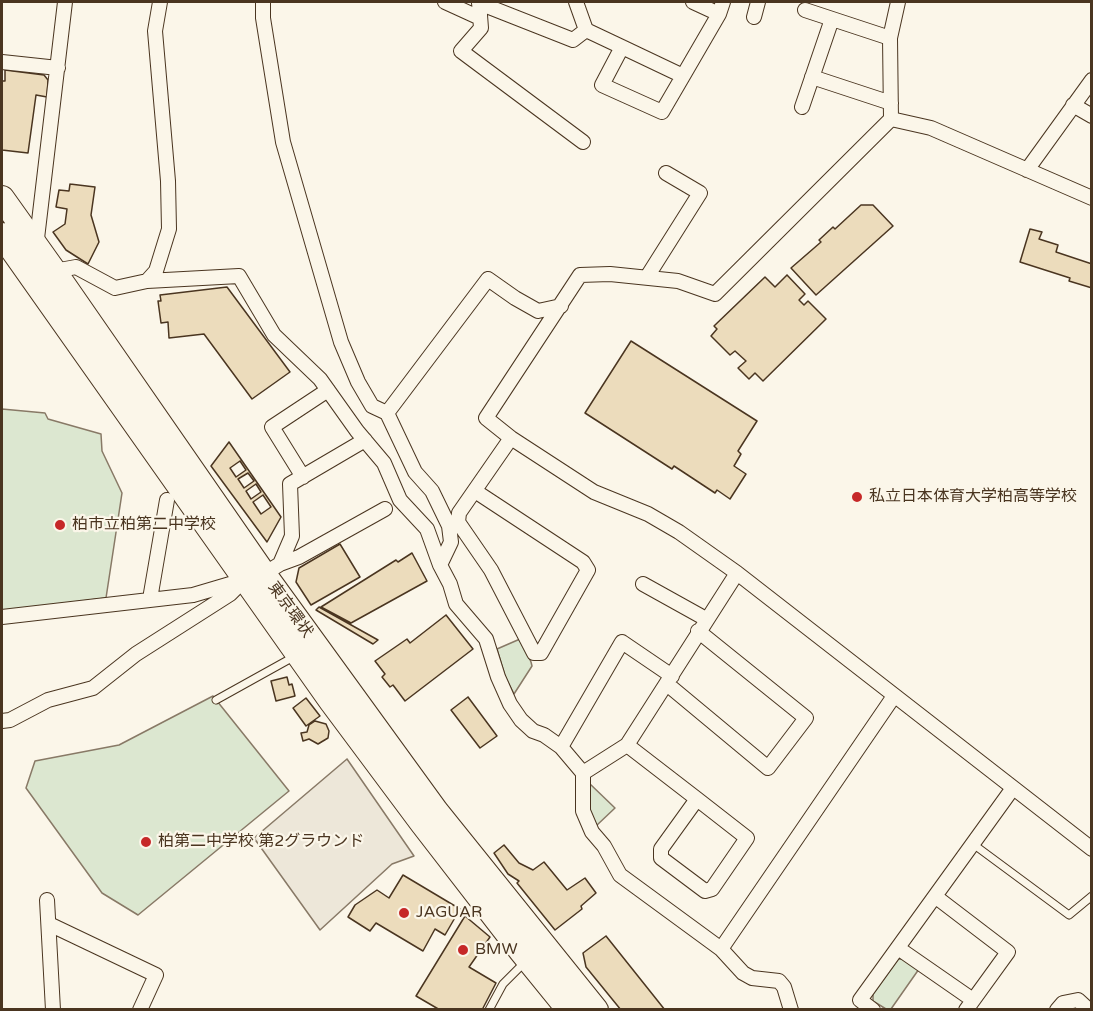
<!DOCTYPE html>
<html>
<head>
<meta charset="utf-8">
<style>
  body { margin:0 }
  #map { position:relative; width:1093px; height:1011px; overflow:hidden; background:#fbf6e9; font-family:"Varela Round",sans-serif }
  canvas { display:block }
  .frame { position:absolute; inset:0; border:3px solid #4a3520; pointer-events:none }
</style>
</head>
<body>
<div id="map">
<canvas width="1093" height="1011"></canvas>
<div class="frame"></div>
</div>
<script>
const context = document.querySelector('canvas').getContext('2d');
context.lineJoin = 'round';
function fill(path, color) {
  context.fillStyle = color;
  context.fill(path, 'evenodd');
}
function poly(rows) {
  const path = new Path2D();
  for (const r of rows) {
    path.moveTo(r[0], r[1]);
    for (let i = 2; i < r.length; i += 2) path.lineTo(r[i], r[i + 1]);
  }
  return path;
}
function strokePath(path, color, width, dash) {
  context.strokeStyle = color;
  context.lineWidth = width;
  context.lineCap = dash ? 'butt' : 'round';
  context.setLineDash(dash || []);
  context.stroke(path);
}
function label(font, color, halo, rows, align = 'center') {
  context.font = font + ' "Varela Round","Noto Sans JP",sans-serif';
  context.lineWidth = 4.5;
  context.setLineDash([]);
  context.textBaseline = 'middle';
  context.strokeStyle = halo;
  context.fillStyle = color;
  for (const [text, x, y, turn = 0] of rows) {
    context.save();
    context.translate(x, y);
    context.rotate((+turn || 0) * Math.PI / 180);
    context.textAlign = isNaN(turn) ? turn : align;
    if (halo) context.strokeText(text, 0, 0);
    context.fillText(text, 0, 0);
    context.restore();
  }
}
const green = poly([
  [2,409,45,413,48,419,101,434,102,451,122,493,106,598,2,611,2,409],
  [520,639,531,662,532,666,514,694,505,676,497,649,520,639],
  [213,696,289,791,138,915,102,893,26,788,35,761,119,745,213,696],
  [589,783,615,808,596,826,589,811,589,783],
  [898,959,904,959,919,969,891,1009,886,1009,873,1001,873,994,898,959]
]);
const parking = poly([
  [347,759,414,856,392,864,320,930,254,838,347,759]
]);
const building = poly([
  [5,70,44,75,48,80,47,97,36,95,28,153,2,150,2,81,5,81,5,70],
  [70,184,95,187,91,215,99,242,88,264,66,250,53,232,65,224,67,209,56,207,59,190,69,191,70,184],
  [861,205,873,205,893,226,816,295,791,268,821,242,819,240,833,227,835,229,861,205],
  [1030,229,1042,232,1039,239,1058,245,1056,252,1092,264,1092,288,1069,281,1070,278,1020,262,1030,229],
  [787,275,805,294,799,300,804,305,808,301,826,319,763,381,755,373,749,379,738,368,746,361,735,351,730,355,711,336,717,329,714,326,765,277,775,287,787,275],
  [227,287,290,372,252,399,204,334,169,338,168,322,161,323,158,301,161,301,160,295,227,287],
  [631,341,757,421,738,451,741,454,734,466,746,474,730,499,717,490,715,493,674,466,672,469,585,413,631,341],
  [229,442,281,517,267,542,211,466,229,442],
  [240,461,246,470,236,477,230,468,240,461],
  [248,473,254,481,244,488,238,479,248,473],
  [256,484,261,492,251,499,246,491,256,484],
  [263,495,271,507,261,514,253,502,263,495],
  [340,544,360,577,311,605,296,582,299,568,340,544],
  [412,553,427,581,351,623,321,607,396,560,398,562,412,553],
  [319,607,378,640,373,644,316,610,319,607],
  [446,615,473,649,405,701,393,685,390,687,382,677,385,674,375,661,407,639,410,643,446,615],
  [287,677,289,685,292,684,295,696,276,701,271,681,287,677],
  [468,697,497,736,480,748,451,710,468,697],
  [306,698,320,716,306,726,293,708,306,698],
  [315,721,326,724,329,731,328,738,318,744,309,739,303,741,301,733,307,732,309,725,315,721],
  [504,845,519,863,533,870,544,862,567,890,585,878,596,893,581,906,582,909,555,930,517,883,519,881,508,874,494,853,504,845],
  [403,875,460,909,445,935,435,929,423,951,376,923,370,931,348,917,355,905,377,890,389,898,403,875],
  [465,916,490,937,469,967,496,983,482,1010,440,1010,416,996,465,916],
  [606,936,665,1010,621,1010,586,967,583,953,606,936]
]);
const lane = poly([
  [216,700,288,660],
  [973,844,1069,915,1092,896],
  [489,1010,503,984,526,961]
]);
const street = poly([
  [263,2,263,18,283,142,341,342,358,382,372,406,387,413,488,279,515,298,538,311,561,306],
  [445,2,480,18],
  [479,2,481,28,461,51,583,142],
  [576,2,586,30,622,47,683,76,662,112,602,85,622,47],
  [693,2,719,14,723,2],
  [898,2,890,38,891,119,715,294,678,281,610,274,580,275,486,418,511,438,594,492,648,514,679,532,737,573,1092,849],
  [479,3,573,40,586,30],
  [805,10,890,38],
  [754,17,758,2],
  [2,62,58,68],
  [683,76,719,14],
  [812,77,891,103],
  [1073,105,1092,116],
  [802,107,832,19],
  [891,119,931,128,1092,198],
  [1027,170,1092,80],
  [36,247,65,2],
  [54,271,76,267,115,288,147,281,239,276,274,335,320,379,357,431,384,463,400,500,427,529,440,565,450,584,456,604,486,639,498,677,510,704,521,720,533,731,544,735,561,747,583,773,583,811,592,832,604,846,620,875,721,949,743,973,752,978,779,981,784,987,791,1010],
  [647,277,700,193,666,173],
  [147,281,156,271,169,229,168,181,155,31,160,2],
  [387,413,415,472,432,491,449,526,451,542,440,565],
  [303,477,272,427,328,390],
  [475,491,583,562,588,570,541,653,534,653,491,570,458,522,459,513,511,438],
  [280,564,299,557,385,509],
  [643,584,706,619],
  [150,599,167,500],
  [2,617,193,595,264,574,280,564,292,536,290,484,365,440],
  [667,684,768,768,806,718,698,631],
  [2,721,10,720,48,700,93,688,136,654,230,594,244,580],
  [627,745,697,799,747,838,712,889,705,891,661,858,661,849,697,799],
  [561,747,622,642,672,676],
  [583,773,627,745,737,573],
  [936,897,1008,952,966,1010],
  [47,900,53,1010],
  [49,924,156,975,140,1010],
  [898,948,973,1000],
  [721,949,894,696],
  [873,1010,860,1000,1013,788],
  [1057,1010,1063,1003,1078,1000,1089,1010]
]);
const highway = poly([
  [2,198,54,271,264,574,436,811,596,1010],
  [2,235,331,701,422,823,521,951,569,1010]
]);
const markers = [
  [857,497,6,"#c62828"],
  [60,525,6,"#c62828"],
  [146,842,6,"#c62828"],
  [404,913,6,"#c62828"],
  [463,950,6,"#c62828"]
];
const poiNames = [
  ["私立日本体育大学柏高等学校",869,497],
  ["柏市立柏第二中学校",72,525],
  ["柏第二中学校 第2グラウンド",158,842],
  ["JAGUAR",416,913],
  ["BMW",475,950]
];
const streetNames = [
  ["東京環状",290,610,54]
];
fill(green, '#dce7d0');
strokePath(green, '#887966', 1.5);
fill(parking, '#ede7d9');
strokePath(parking, '#887966', 1.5);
fill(building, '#ecdcbc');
strokePath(building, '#4a3520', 1.5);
strokePath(lane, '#4a3520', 9);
strokePath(street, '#4a3520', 16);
strokePath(highway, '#4a3520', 26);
strokePath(lane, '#fbf6e9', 7);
strokePath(street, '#fbf6e9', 14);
strokePath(highway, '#fbf6e9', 24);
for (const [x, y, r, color] of markers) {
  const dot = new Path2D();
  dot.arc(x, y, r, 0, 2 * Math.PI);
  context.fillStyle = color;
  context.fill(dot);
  strokePath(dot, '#fbf6e9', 2);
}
label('16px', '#4a3520', '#fbf6e9', poiNames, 'left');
label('16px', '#4a3520', '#fbf6e9', streetNames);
</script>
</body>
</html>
